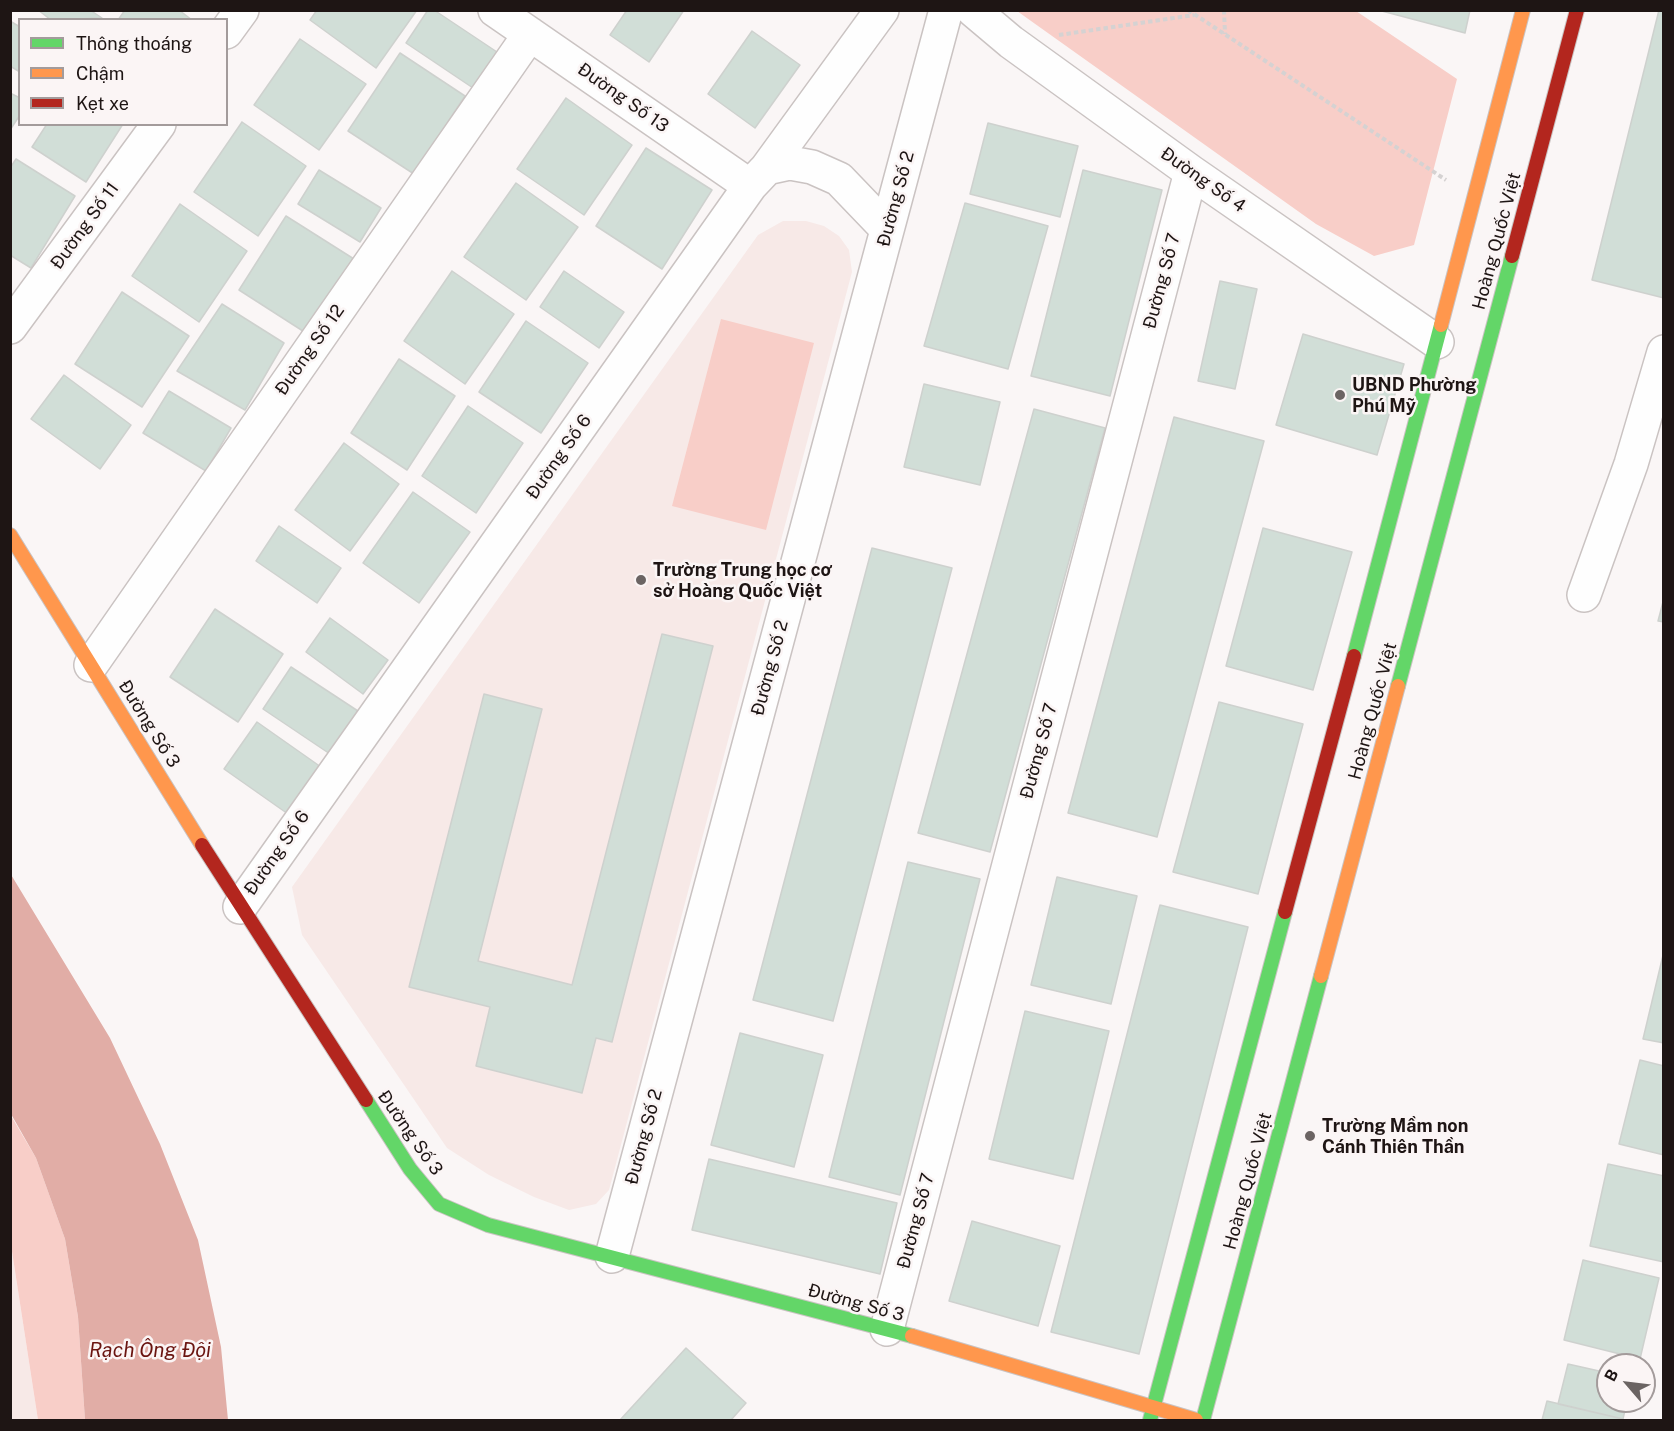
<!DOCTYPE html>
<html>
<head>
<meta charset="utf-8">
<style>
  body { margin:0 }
  #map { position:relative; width:1674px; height:1431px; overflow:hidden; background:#faf6f6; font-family:"Public Sans",sans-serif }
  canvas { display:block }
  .frame { position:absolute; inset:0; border:12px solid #1e1514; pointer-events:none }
  .legend { position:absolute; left:18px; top:18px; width:210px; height:108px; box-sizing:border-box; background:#fbf5f5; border:2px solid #a39b9b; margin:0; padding:8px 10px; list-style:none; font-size:18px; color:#1e1514 }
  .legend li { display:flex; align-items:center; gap:12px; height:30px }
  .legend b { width:30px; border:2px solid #a39b9b }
  .north { position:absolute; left:1596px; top:1353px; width:60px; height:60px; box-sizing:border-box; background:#fbf5f5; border:2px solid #a39b9b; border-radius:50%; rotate:298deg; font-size:16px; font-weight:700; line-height:24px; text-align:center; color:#1e1514 }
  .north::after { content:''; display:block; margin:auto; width:21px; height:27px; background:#6b6463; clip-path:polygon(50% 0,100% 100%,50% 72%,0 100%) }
</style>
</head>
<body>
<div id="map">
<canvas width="1674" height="1431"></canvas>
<div class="frame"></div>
<ul class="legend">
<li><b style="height:8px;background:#63d668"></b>Thông thoáng</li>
<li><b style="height:8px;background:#ff974d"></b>Chậm</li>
<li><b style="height:8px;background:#b3261e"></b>Kẹt xe</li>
</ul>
<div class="north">B</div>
</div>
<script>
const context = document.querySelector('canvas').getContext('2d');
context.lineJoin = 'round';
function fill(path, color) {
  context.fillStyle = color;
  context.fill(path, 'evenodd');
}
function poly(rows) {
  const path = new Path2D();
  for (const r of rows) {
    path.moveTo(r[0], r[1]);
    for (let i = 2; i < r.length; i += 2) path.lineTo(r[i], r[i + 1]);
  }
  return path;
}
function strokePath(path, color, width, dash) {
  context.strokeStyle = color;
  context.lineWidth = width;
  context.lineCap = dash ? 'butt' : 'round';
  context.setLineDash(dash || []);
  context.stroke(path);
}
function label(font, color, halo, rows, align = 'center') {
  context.font = font + ' "Public Sans",sans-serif';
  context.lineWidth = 5;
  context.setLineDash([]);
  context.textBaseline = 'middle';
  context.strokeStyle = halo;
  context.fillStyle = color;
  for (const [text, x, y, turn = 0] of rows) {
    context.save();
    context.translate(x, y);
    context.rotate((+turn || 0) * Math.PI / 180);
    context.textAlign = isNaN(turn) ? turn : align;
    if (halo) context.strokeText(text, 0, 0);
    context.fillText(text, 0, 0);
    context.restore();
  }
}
const built = poly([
  [783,221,806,221,824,226,839,236,849,250,852,272,609,1190,596,1204,569,1210,534,1197,489,1175,447,1148,302,935,292,887,758,235],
  [11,1245,38,1420,11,1420]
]);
const green = poly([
  [1017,11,1356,11,1457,79,1414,245,1374,256,1316,224],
  [721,319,814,343,766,530,672,506],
  [10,1114,36,1158,65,1239,78,1317,85,1420,38,1420,11,1245]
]);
const water = poly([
  [10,873,110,1038,160,1144,198,1240,221,1347,228,1420,85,1420,78,1317,65,1239,36,1158,11,1114]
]);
const building = poly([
  [38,10,90,10,102,18,51,20,38,10],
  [125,10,179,10,192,20,118,20,125,10],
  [317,10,417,10,376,68,310,20,317,10],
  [428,10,434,10,497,52,473,88,406,43,428,10],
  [627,10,684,10,649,62,610,35,627,10],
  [1378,10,1470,10,1465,33,1378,10],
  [1659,10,1664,10,1664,298,1592,280,1659,10],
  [10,21,20,27,20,72,10,66,10,21],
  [752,31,800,65,755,128,708,94,752,31],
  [300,39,366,84,319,150,254,105,300,39],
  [400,53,465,96,414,174,348,131,400,53],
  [10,93,20,98,20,115,10,130,10,93],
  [566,98,632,145,584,215,517,169,566,98],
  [242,122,306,166,258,236,194,192,242,122],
  [988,123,1078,146,1060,217,970,194,988,123],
  [47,124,123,124,86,182,32,147,47,124],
  [646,148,712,190,662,269,596,226,646,148],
  [16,159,75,196,31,268,10,255,10,168,16,159],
  [319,170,381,208,360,242,298,204,319,170],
  [1083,170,1162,190,1110,396,1031,376,1083,170],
  [516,183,578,227,526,300,464,257,516,183],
  [965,203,1048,226,1008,369,924,346,965,203],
  [180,204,247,251,199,322,132,276,180,204],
  [286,216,354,259,306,333,239,290,286,216],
  [452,271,514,314,465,384,404,341,452,271],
  [564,271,624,312,599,348,540,307,564,271],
  [1220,281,1257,289,1235,389,1198,381,1220,281],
  [122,292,189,336,142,407,75,364,122,292],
  [222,304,284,343,245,410,177,371,222,304],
  [526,321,588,363,541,433,479,392,526,321],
  [1303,334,1404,364,1377,455,1276,425,1303,334],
  [399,359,455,396,407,470,351,433,399,359],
  [64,375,131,425,100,469,31,419,64,375],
  [924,384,1000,402,980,485,904,467,924,384],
  [169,391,231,428,206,471,143,433,169,391],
  [468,406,523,443,476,513,422,476,468,406],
  [1034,409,1105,428,990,852,918,833,1034,409],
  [1174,417,1264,441,1157,837,1068,813,1174,417],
  [344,443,399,484,350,551,295,510,344,443],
  [413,492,470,532,419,603,363,563,413,492],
  [279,526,341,568,317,603,256,561,279,526],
  [1263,528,1352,552,1313,690,1226,666,1263,528],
  [872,548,952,568,833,1021,753,1000,872,548],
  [1664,598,1664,622,1658,621,1664,598],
  [215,609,283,654,238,722,170,677,215,609],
  [330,618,388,660,363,694,306,652,330,618],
  [662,634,713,646,612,1042,596,1038,582,1093,476,1066,490,1007,409,987,484,694,542,709,478,961,572,985,662,634],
  [291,667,358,711,330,754,263,709,291,667],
  [1219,702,1303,724,1258,894,1173,872,1219,702],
  [257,722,321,767,288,814,224,769,257,722],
  [908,862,980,879,900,1195,829,1177,908,862],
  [1057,877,1137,896,1111,1004,1031,985,1057,877],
  [1160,905,1248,927,1139,1354,1051,1332,1160,905],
  [1664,951,1664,1043,1643,1039,1664,951],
  [1025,1011,1109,1031,1073,1179,989,1159,1025,1011],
  [740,1033,823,1055,794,1167,711,1145,740,1033],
  [1640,1060,1664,1066,1664,1155,1619,1144,1640,1060],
  [709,1159,897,1203,880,1274,692,1230,709,1159],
  [1608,1164,1664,1176,1664,1262,1590,1246,1608,1164],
  [972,1221,1060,1246,1038,1326,949,1301,972,1221],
  [1583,1260,1659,1278,1640,1359,1564,1340,1583,1260],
  [686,1348,746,1403,731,1420,620,1420,686,1348],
  [1568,1364,1608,1373,1608,1401,1627,1401,1623,1419,1558,1404,1568,1364],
  [1547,1401,1623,1419,1623,1420,1542,1420,1547,1401]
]);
const path = poly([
  [1188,10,1446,180],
  [1224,10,1225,34],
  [1059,35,1194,15]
]);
const street = poly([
  [495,10,750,186],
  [973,10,1011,42,1191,172,1437,342],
  [226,32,242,10],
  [767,168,790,163,812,167,839,179,887,229],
  [10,327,159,124],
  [1584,595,1631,464,1664,352],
  [91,665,530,34],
  [240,907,750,186,767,168,882,10],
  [612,1256,946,10],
  [887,1329,1191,172]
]);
const fast = poly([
  [1354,656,1441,325],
  [1398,686,1512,256],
  [366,1100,410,1169,439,1204,488,1225,912,1336],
  [1150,1420,1285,912],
  [1203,1420,1321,976]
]);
const slow = poly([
  [1441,325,1523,10],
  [10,535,202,845],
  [1321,976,1398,686],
  [912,1336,1196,1420]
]);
const jam = poly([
  [1512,256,1577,10],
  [202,845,366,1100],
  [1285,912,1354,656]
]);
const markers = [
  [1340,395,6,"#6b6463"],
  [641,580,6,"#6b6463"],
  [1310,1136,6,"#6b6463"]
];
const streetNames = [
  ["Đường Số 13",623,98,35],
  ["Đường Số 4",1203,180,35],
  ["Đường Số 2",896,199,-75],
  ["Đường Số 11",85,226,-54],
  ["Hoàng Quốc Việt",1497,241,-75],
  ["Đường Số 7",1162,281,-75],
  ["Đường Số 12",310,350,-55],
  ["Đường Số 6",559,457,-55],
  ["Đường Số 2",770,668,-75],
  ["Hoàng Quốc Việt",1373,711,-75],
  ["Đường Số 3",149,724,58],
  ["Đường Số 7",1039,751,-75],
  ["Đường Số 6",277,853,-55],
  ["Đường Số 3",410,1133,55],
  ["Đường Số 2",644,1137,-75],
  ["Hoàng Quốc Việt",1248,1181,-75],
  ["Đường Số 7",916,1221,-75],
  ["Đường Số 3",856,1303,15]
];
const poiNames = [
  ["UBND Phường",1352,385],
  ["Phú Mỹ",1352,406],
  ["Trường Trung học cơ",653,570],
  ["sở Hoàng Quốc Việt",653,591],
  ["Trường Mầm non",1322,1126],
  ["Cánh Thiên Thần",1322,1147]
];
const waterNames = [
  ["Rạch Ông Đội",150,1351]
];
fill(built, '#f7e9e7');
fill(green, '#f8cec8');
fill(water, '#e1ada6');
fill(building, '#d1ded7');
strokePath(building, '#ced1ce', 1.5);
strokePath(street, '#cac3c2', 36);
strokePath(fast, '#cac3c2', 16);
strokePath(slow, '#cac3c2', 16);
strokePath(jam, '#cac3c2', 16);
strokePath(path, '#d5d2d2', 4, [4.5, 3]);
strokePath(street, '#fefefe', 33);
strokePath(fast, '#63d668', 14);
strokePath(slow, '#ff974d', 14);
strokePath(jam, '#b3261e', 14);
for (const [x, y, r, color] of markers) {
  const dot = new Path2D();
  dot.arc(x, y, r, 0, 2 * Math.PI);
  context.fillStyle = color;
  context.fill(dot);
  strokePath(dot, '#fbf5f5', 2);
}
label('18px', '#1e1514', '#fbf5f5', streetNames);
label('bold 18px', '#1e1514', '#fbf5f5', poiNames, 'left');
label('italic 20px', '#6a1410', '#fbf5f5', waterNames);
</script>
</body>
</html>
